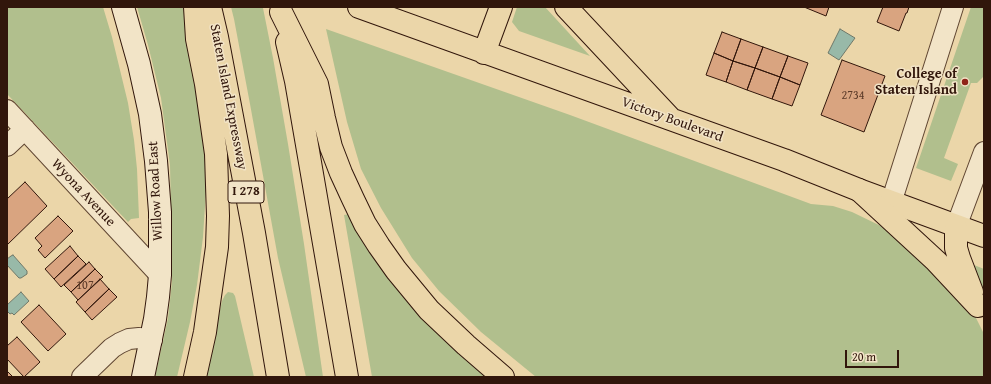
<!DOCTYPE html>
<html>
<head>
<meta charset="utf-8">
<style>
  body { margin:0 }
  #map { position:relative; width:991px; height:384px; overflow:hidden; background:#ebd6a9; font-family:"Gentium Book Plus",serif }
  canvas { display:block }
  .frame { position:absolute; inset:0; border:8px solid #31160b; pointer-events:none }
  .scale { position:absolute; left:845px; top:350px; width:54px; height:18px; box-sizing:border-box; border:2px solid #31160b; border-top:0; padding-left:5px; font-size:12px; line-height:14px; white-space:nowrap; color:#31160b; -webkit-text-stroke:3px #f2e4c7; paint-order:stroke }
</style>
</head>
<body>
<div id="map">
<canvas width="991" height="384"></canvas>
<div class="frame"></div>
<div class="scale">20 m</div>
</div>
<script>
const context = document.querySelector('canvas').getContext('2d');
context.lineJoin = 'round';
function fill(path, color) {
  context.fillStyle = color;
  context.fill(path, 'evenodd');
}
function poly(rows) {
  const path = new Path2D();
  for (const r of rows) {
    path.moveTo(r[0], r[1]);
    for (let i = 2; i < r.length; i += 2) path.lineTo(r[i], r[i + 1]);
  }
  return path;
}
function strokePath(path, color, width, dash) {
  context.strokeStyle = color;
  context.lineWidth = width;
  context.lineCap = dash ? 'butt' : 'round';
  context.setLineDash(dash || []);
  context.stroke(path);
}
function label(font, color, halo, rows, align = 'center') {
  context.font = font + ' "Gentium Book Plus",serif';
  context.lineWidth = 3;
  context.setLineDash([]);
  context.textBaseline = 'middle';
  context.strokeStyle = halo;
  context.fillStyle = color;
  for (const [text, x, y, turn = 0] of rows) {
    context.save();
    context.translate(x, y);
    context.rotate((+turn || 0) * Math.PI / 180);
    context.textAlign = isNaN(turn) ? turn : align;
    if (halo) context.strokeText(text, 0, 0);
    context.fillText(text, 0, 0);
    context.restore();
  }
}
const green = poly([
  [7,7,103,7,112,37,128,103,134,140,137,169,139,218,131,219,128,222,7,94],
  [137,7,183,7,189,35,201,100,207,175,203,237,197,285,190,322,177,377,155,377,168,318,172,282,172,255,170,165,161,98,148,45],
  [231,7,259,7,263,8,273,58,288,144,304,244,323,377,306,377,278,258,250,104,234,19],
  [517,7,545,7,590,56,519,31,512,22],
  [971,7,984,7,984,76,977,83,971,83,944,158,958,164,951,181,916,168],
  [326,29,570,115,811,204,833,206,852,212,885,228,972,310,984,334,984,377,536,377,481,332,439,291,412,258,381,208,361,169,347,122],
  [354,213,495,377,372,377,344,215],
  [969,263,984,269,984,295,977,283],
  [228,292,233,293,235,296,254,377,205,377,222,301,225,295]
]);
const water = poly([
  [840,29,855,38,839,60,828,53,840,29],
  [13,255,27,271,27,274,21,278,19,278,7,265,7,259,11,256,13,255],
  [21,292,29,301,14,315,12,313,10,314,7,311,7,305,21,292]
]);
const building = poly([
  [804,7,829,7,826,16,804,7],
  [883,7,909,7,907,13,906,13,899,31,877,22,883,7],
  [722,32,741,39,733,61,714,53,722,32],
  [741,39,763,47,755,68,733,61,741,39],
  [763,47,788,56,780,77,755,68,763,47],
  [714,53,733,61,726,82,706,75,714,53],
  [788,56,808,63,800,85,780,77,788,56],
  [842,60,885,76,864,132,821,115,842,60],
  [733,61,755,68,747,90,726,82,733,61],
  [755,68,780,77,772,99,747,90,755,68],
  [780,77,800,85,792,106,772,99,780,77],
  [25,182,47,206,7,245,7,199,25,182],
  [58,216,73,231,45,258,38,250,42,246,35,238,58,216],
  [70,246,78,256,54,279,45,269,70,246],
  [78,256,86,264,61,287,54,279,78,256],
  [89,262,95,269,71,292,64,285,89,262],
  [95,269,103,277,78,300,71,292,95,269],
  [100,279,109,289,85,312,76,302,100,279],
  [109,289,117,297,92,320,85,312,109,289],
  [39,305,66,334,48,351,21,322,39,305],
  [17,337,40,362,24,377,7,359,7,346,17,337],
  [7,371,13,377,7,377,7,371]
]);
const street = poly([
  [7,110,160,275],
  [7,146,25,129],
  [891,203,953,7],
  [956,227,984,152],
  [82,377,112,348,120,343,129,339,139,338,152,340]
]);
const secondary = poly([
  [123,7,139,64,150,114,156,161,160,212,160,275,158,297,155,319,143,377]
]);
const primary = poly([
  [359,7,784,160,859,190,984,236],
  [566,7,670,118],
  [484,53,501,7]
]);
const highway = poly([
  [195,7,197,39,206,84,216,154,218,216,217,247,209,303,205,332,195,377],
  [210,7,217,37,254,233,278,377],
  [281,12,317,84,324,118,331,147,341,173,353,199,365,224,379,246,396,270,429,310,466,345,503,377],
  [287,42,296,81,347,377],
  [859,190,936,261,978,306],
  [956,227,956,248,959,258,972,292]
]);
const markers = [
  [965,82,4,"#8f2418"]
];
const numberNames = [
  ["2734",853,96],
  ["107",85,286]
];
const shields = [
  [246,192,36]
];
const shieldNames = [
  ["I 278",246,192]
];
const poiNames = [
  ["College of",957,74],
  ["Staten Island",957,90]
];
const streetNames = [
  ["Staten Island Expressway",228,97,79],
  ["Victory Boulevard",672,120,20],
  ["Willow Road East",156,191,-93],
  ["Wyona Avenue",83,193,47]
];
fill(green, '#b1bf8d');
fill(water, '#98b9a8');
strokePath(water, '#6f7869', 1);
fill(building, '#d9a480');
strokePath(building, '#31160b', 1);
strokePath(street, '#604632', 22);
strokePath(secondary, '#31160b', 24);
strokePath(primary, '#31160b', 24);
strokePath(highway, '#31160b', 24);
strokePath(street, '#f2e4c7', 20);
strokePath(secondary, '#f2e4c7', 22);
strokePath(primary, '#ebd6a9', 22);
strokePath(highway, '#ebd6a9', 22);
for (const [x, y, r, color] of markers) {
  const dot = new Path2D();
  dot.arc(x, y, r, 0, 2 * Math.PI);
  context.fillStyle = color;
  context.fill(dot);
  strokePath(dot, '#f2e4c7', 1.5);
}
label('12px', '#5b3a28', null, numberNames);
for (const [x, y, w] of shields) {
  const box = new Path2D();
  box.roundRect(x - w / 2, y - 11, w, 22, 3);
  context.fillStyle = '#f2e4c7';
  context.fill(box);
  strokePath(box, '#31160b', 1);
}
label('bold 13px', '#31160b', null, shieldNames);
label('bold 14px', '#31160b', '#f2e4c7', poiNames, 'right');
label('14px', '#31160b', '#f2e4c7', streetNames);
</script>
</body>
</html>
